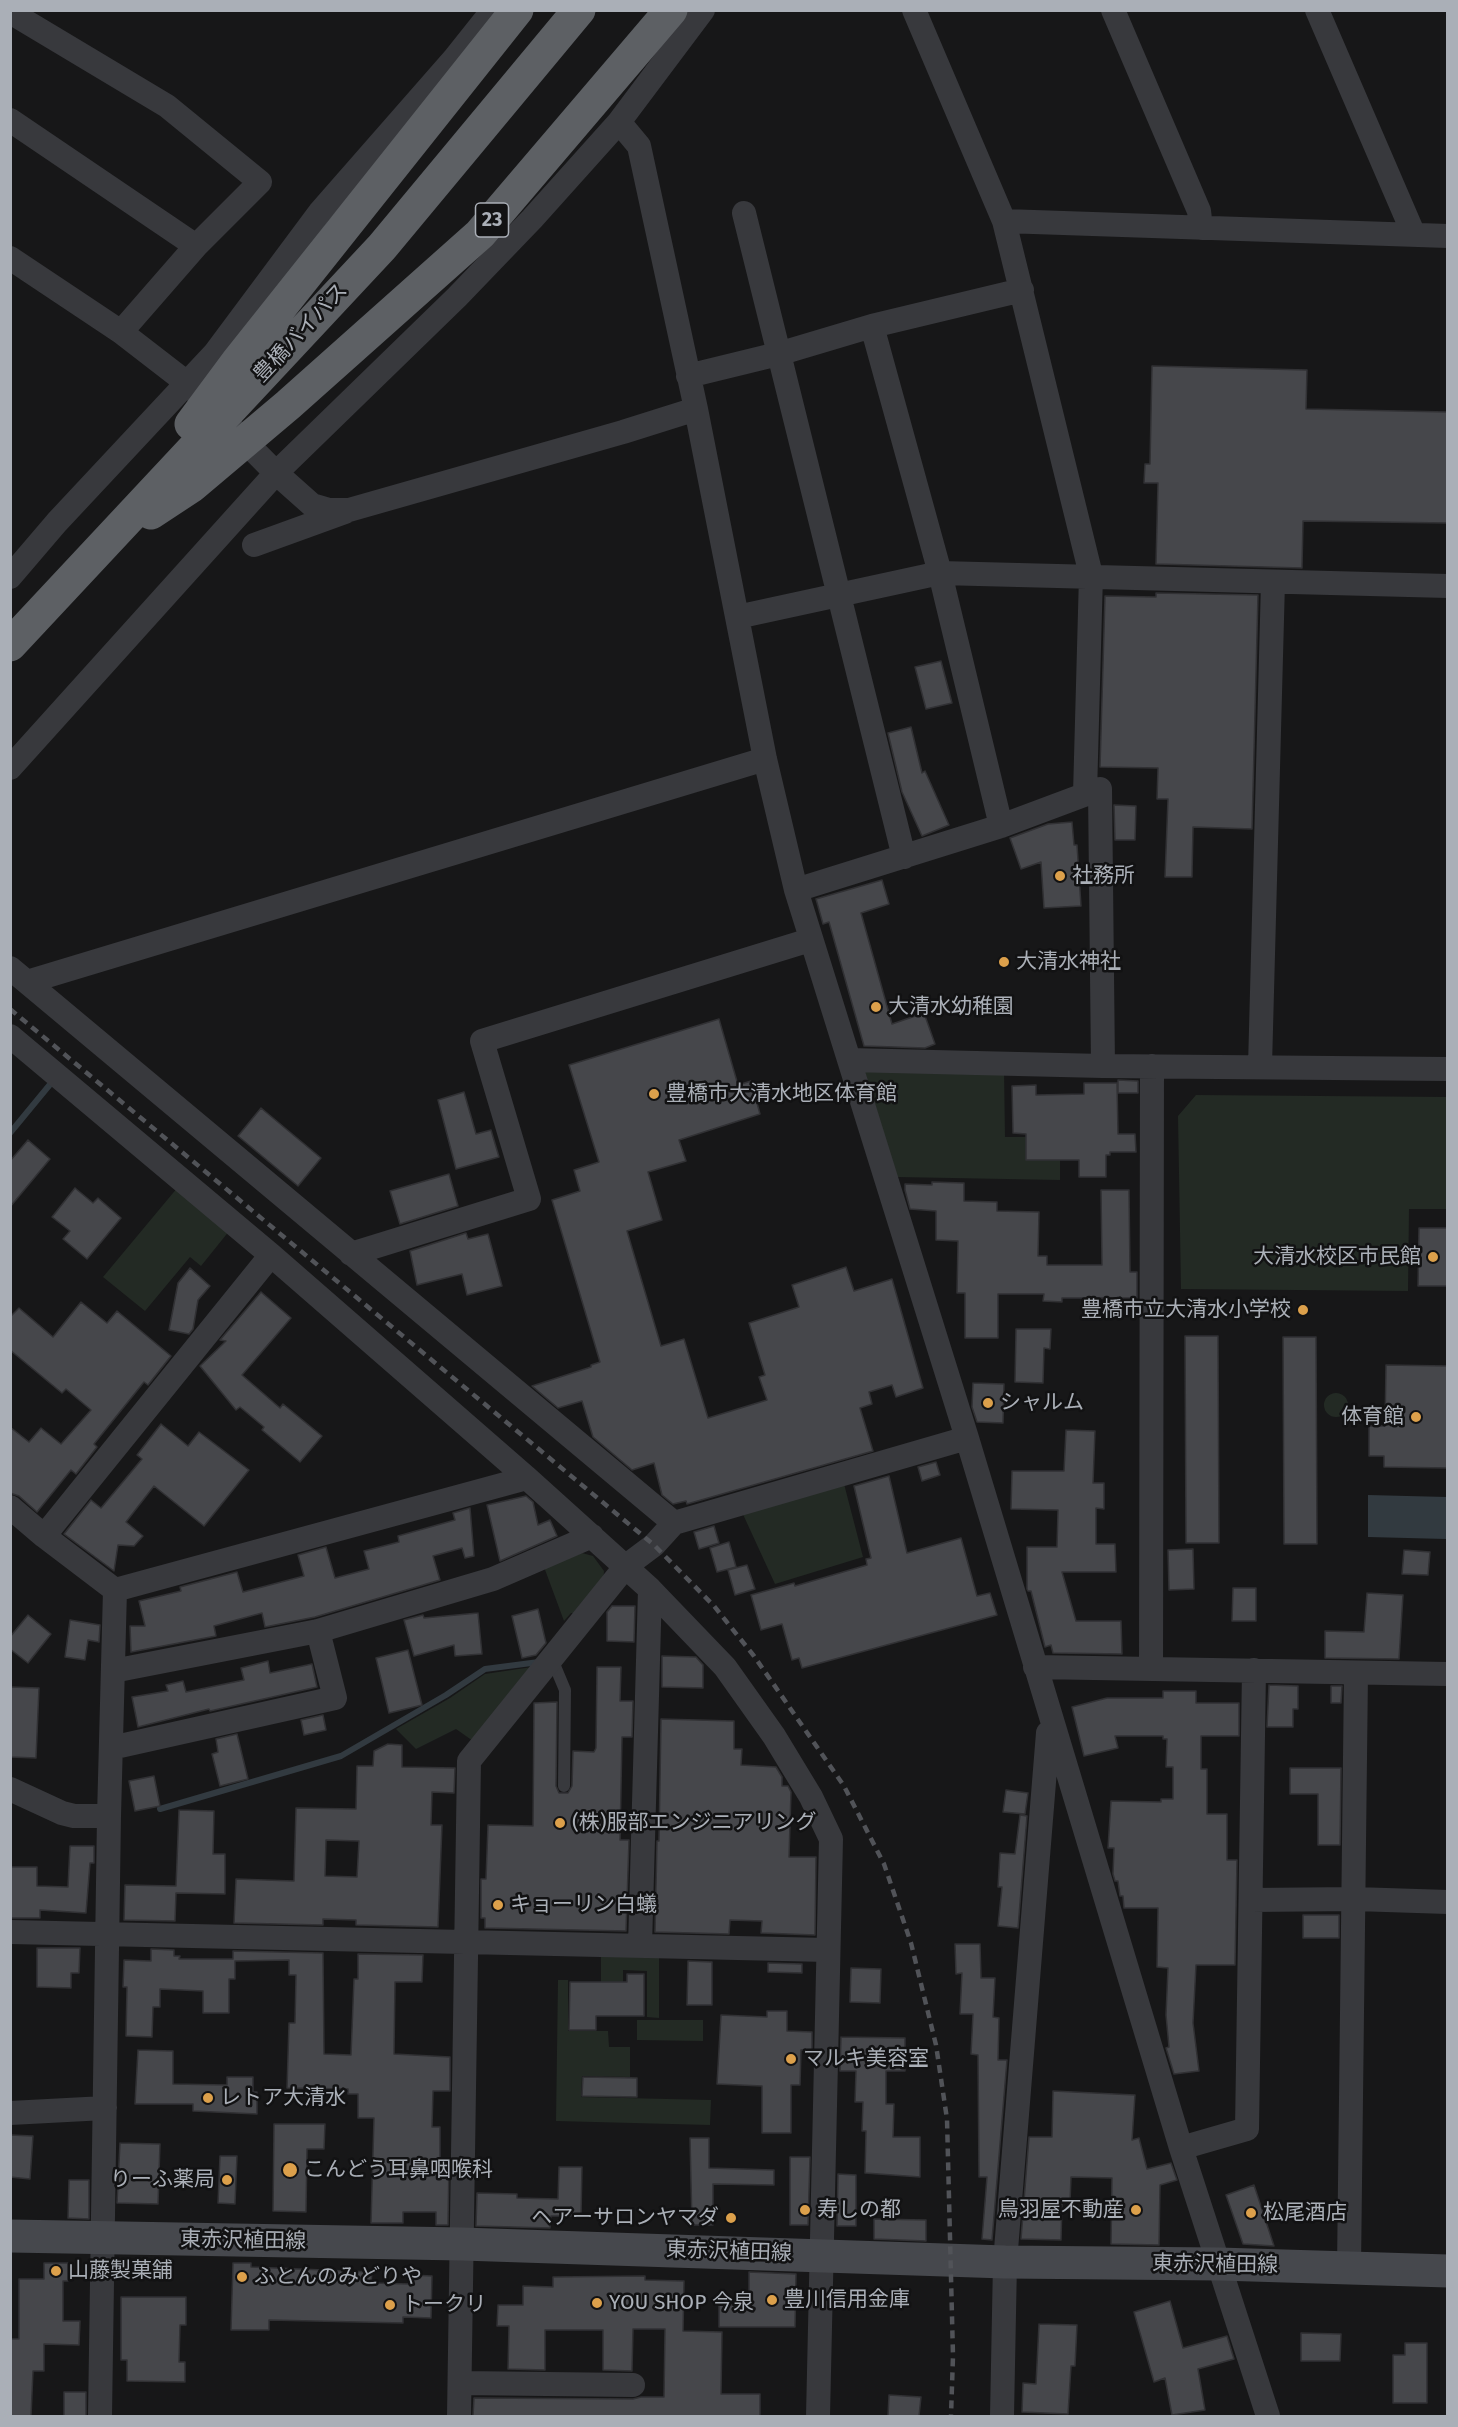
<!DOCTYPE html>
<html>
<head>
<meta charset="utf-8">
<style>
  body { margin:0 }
  #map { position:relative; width:1458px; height:2427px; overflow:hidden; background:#171718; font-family:"Fira Sans",sans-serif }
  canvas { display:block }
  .frame { position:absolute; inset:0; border:12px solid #aaafb7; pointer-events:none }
</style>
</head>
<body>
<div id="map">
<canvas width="1458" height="2427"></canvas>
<div class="frame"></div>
</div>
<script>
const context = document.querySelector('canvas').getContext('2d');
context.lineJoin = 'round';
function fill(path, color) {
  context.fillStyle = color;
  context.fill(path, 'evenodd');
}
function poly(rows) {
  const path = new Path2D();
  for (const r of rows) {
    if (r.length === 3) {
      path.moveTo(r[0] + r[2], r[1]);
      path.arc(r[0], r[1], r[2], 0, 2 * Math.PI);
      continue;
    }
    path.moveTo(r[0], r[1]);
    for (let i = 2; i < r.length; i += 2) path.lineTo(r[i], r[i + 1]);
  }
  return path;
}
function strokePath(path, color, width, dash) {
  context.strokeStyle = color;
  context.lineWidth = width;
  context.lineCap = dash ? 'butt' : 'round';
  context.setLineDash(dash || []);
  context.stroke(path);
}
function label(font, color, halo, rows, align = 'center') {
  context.font = font + ' "Fira Sans","Noto Sans JP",sans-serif';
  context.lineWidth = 5;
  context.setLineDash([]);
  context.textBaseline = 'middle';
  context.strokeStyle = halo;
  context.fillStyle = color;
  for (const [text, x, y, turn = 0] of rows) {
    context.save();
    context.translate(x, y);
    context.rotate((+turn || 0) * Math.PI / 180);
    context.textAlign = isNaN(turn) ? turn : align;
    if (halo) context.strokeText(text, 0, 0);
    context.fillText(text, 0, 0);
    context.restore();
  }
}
const green = poly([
  [863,1066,1004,1069,1005,1137,1060,1137,1060,1180,897,1177],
  [1196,1095,1447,1097,1446,1209,1409,1209,1408,1291,1181,1289,1178,1116],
  [178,1187,230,1230,201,1266,190,1257,145,1311,103,1277],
  [1336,1405,12],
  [843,1480,863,1557,775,1584,741,1510],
  [582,1553,593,1556,604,1571,603,1584,580,1614,571,1613,564,1621,544,1567],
  [532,1667,473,1741,456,1729,416,1749,396,1729,450,1698,485,1674],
  [601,1952,659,1953,659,2018,647,2017,647,1971,623,1970,623,2008,601,2008],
  [558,1980,568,1980,568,2031,608,2031,609,2047,630,2047,630,2077,582,2076,581,2097,711,2100,710,2125,556,2121],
  [637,2020,703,2020,703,2041,637,2040]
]);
const water = poly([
  [1368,1495,1447,1497,1446,1539,1368,1537]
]);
const stream = poly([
  [10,1133,52,1082],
  [160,1809,341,1756,446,1695,485,1669,539,1662]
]);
const building = poly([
  [1152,366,1307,370,1306,409,1448,412,1448,523,1303,521,1302,568,1156,564,1158,483,1144,483,1145,464,1150,464,1152,366],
  [1156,593,1258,595,1252,829,1193,827,1192,877,1165,877,1168,799,1157,799,1158,768,1100,767,1105,596,1156,597,1156,593],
  [941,661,952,703,926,709,915,667,941,661],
  [911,727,922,773,925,771,949,825,922,836,902,792,888,733,911,727],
  [1114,805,1136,806,1135,840,1115,840,1114,805],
  [1072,822,1074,845,1077,845,1081,906,1044,908,1041,862,1021,869,1010,838,1048,824,1072,822],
  [882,880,889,904,861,913,892,1024,924,1013,935,1044,925,1048,864,1046,829,922,823,924,816,899,882,880],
  [719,1019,738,1085,751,1081,760,1114,679,1140,686,1161,648,1172,662,1220,627,1231,661,1346,684,1339,708,1418,767,1400,759,1377,765,1375,749,1323,799,1307,792,1285,846,1267,854,1291,892,1279,923,1388,896,1397,892,1385,869,1392,872,1404,860,1408,873,1451,687,1504,686,1501,673,1504,662,1495,654,1463,632,1470,593,1437,582,1401,558,1408,532,1386,591,1367,591,1365,600,1362,552,1200,580,1191,574,1170,599,1162,569,1065,719,1019],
  [1118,1080,1138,1081,1138,1093,1118,1093,1118,1080],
  [1084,1083,1117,1083,1118,1134,1135,1134,1136,1152,1110,1152,1110,1155,1106,1155,1106,1177,1079,1177,1079,1160,1026,1160,1026,1134,1013,1133,1012,1086,1036,1085,1036,1095,1084,1094,1084,1083],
  [464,1092,476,1134,491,1130,499,1157,456,1169,438,1100,464,1092],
  [261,1108,321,1158,298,1186,238,1136,261,1108],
  [28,1140,50,1159,10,1207,10,1161,28,1140],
  [449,1174,458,1206,400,1224,390,1191,449,1174],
  [932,1182,964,1183,964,1201,997,1202,997,1211,1039,1212,1038,1256,1047,1256,1047,1265,1102,1265,1101,1190,1129,1190,1130,1272,1137,1272,1137,1298,1062,1298,1062,1302,1043,1301,1044,1294,998,1294,998,1338,965,1338,965,1293,957,1293,958,1241,936,1240,936,1211,910,1209,905,1190,905,1184,932,1185,932,1182],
  [75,1188,93,1203,98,1198,121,1218,87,1259,63,1239,70,1231,52,1217,75,1188],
  [1419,1228,1448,1228,1448,1286,1418,1286,1419,1228],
  [466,1233,468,1239,488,1234,502,1286,467,1295,462,1274,417,1285,410,1251,466,1233],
  [190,1268,210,1286,198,1300,193,1329,189,1334,169,1330,178,1283,190,1268],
  [261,1292,291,1318,242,1375,280,1408,283,1404,322,1436,300,1462,262,1430,264,1427,240,1407,236,1410,200,1366,226,1341,220,1340,261,1292],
  [81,1302,107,1323,117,1311,171,1356,148,1385,144,1382,94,1444,97,1447,76,1474,71,1470,37,1512,19,1496,10,1493,10,1427,29,1442,41,1428,61,1444,91,1410,66,1389,62,1393,10,1350,10,1317,19,1308,53,1337,81,1302],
  [1016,1329,1051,1329,1050,1349,1044,1348,1043,1383,1015,1382,1016,1329],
  [1185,1336,1218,1336,1219,1543,1186,1543,1185,1336],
  [1283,1337,1316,1337,1317,1544,1284,1544,1283,1337],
  [1386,1365,1448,1366,1448,1468,1384,1467,1384,1456,1369,1456,1369,1426,1385,1426,1386,1365],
  [973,1383,1004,1384,1003,1423,977,1422,972,1407,973,1383],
  [161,1424,188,1446,199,1432,249,1470,204,1526,154,1486,126,1522,143,1536,134,1546,118,1545,114,1571,64,1534,91,1500,101,1508,142,1459,137,1455,161,1424],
  [1066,1430,1095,1431,1093,1483,1104,1483,1104,1509,1096,1508,1096,1544,1115,1544,1116,1572,1062,1572,1076,1621,1121,1621,1122,1654,1053,1653,1051,1645,1045,1647,1031,1591,1028,1591,1027,1589,1027,1547,1057,1547,1058,1510,1011,1509,1012,1471,1064,1471,1066,1430],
  [936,1462,940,1475,922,1481,918,1467,936,1462],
  [889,1476,907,1553,961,1538,977,1596,990,1593,997,1615,802,1668,799,1658,792,1660,782,1624,761,1630,751,1595,794,1583,795,1586,867,1565,866,1559,871,1558,854,1486,889,1476],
  [526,1496,533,1502,538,1525,550,1520,557,1536,500,1561,487,1505,526,1496],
  [470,1508,474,1556,465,1558,462,1548,433,1556,440,1580,315,1617,265,1627,262,1613,214,1626,216,1636,131,1652,130,1626,145,1626,139,1601,181,1591,180,1587,237,1572,243,1592,304,1576,298,1555,326,1547,335,1578,369,1569,364,1551,399,1542,398,1536,455,1520,453,1513,470,1508],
  [714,1526,719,1543,699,1549,694,1532,714,1526],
  [729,1542,736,1567,717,1572,710,1548,729,1542],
  [1193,1549,1194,1589,1169,1590,1168,1550,1193,1549],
  [1404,1550,1430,1552,1428,1575,1402,1574,1404,1550],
  [747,1565,755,1589,735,1595,728,1570,747,1565],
  [1233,1588,1256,1588,1256,1621,1232,1621,1233,1588],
  [1367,1593,1403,1595,1399,1659,1325,1658,1325,1631,1364,1632,1367,1593],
  [612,1606,635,1606,634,1642,607,1641,607,1612,612,1606],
  [538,1609,546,1643,536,1655,522,1658,512,1616,538,1609],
  [478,1613,482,1654,455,1656,454,1645,414,1656,404,1620,423,1615,424,1618,478,1613],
  [28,1615,51,1634,28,1663,10,1649,10,1637,28,1615],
  [70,1620,100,1625,99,1642,88,1640,85,1660,65,1657,70,1620],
  [408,1650,422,1705,389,1713,376,1658,408,1650],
  [662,1656,696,1657,703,1665,703,1688,662,1687,662,1656],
  [268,1661,270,1673,312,1664,317,1687,210,1711,209,1709,138,1727,132,1697,168,1691,166,1685,183,1681,186,1692,244,1680,241,1668,268,1661],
  [597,1667,621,1667,620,1701,633,1701,632,1737,622,1737,620,1840,629,1840,626,1931,485,1928,485,1918,481,1918,481,1879,486,1879,488,1825,533,1826,534,1703,557,1702,556,1786,559,1793,568,1793,572,1786,573,1751,594,1752,596,1748,597,1667],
  [1269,1685,1298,1686,1298,1709,1293,1709,1293,1727,1267,1727,1269,1685],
  [1331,1686,1342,1686,1341,1703,1331,1703,1331,1686],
  [10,1687,39,1688,36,1758,10,1757,10,1687],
  [1163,1691,1196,1691,1196,1703,1239,1703,1239,1736,1201,1736,1201,1769,1207,1769,1207,1814,1227,1814,1227,1860,1237,1860,1235,1965,1196,1965,1193,2023,1199,2071,1174,2074,1166,2048,1169,2047,1166,2015,1168,1968,1157,1967,1158,1908,1124,1908,1123,1896,1120,1896,1118,1881,1115,1881,1113,1874,1114,1848,1108,1848,1111,1801,1161,1802,1161,1799,1173,1799,1173,1767,1166,1767,1167,1739,1163,1739,1163,1736,1115,1736,1118,1748,1084,1756,1072,1707,1107,1698,1163,1698,1163,1691],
  [323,1715,326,1730,304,1735,301,1720,323,1715],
  [661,1719,734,1721,734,1749,742,1749,741,1765,776,1767,782,1777,782,1786,788,1786,791,1792,789,1857,816,1857,815,1935,761,1933,762,1921,730,1920,729,1934,655,1932,657,1841,659,1841,661,1719],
  [237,1734,248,1779,220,1786,212,1754,218,1752,216,1739,237,1734],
  [388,1744,402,1745,402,1767,455,1768,454,1793,432,1792,431,1825,442,1825,438,1927,356,1925,356,1920,323,1919,323,1925,234,1923,236,1879,294,1881,296,1808,356,1809,357,1766,373,1766,374,1751,388,1744],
  [326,1840,359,1841,357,1877,325,1876,326,1840],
  [1290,1768,1341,1768,1340,1845,1318,1845,1318,1794,1290,1794,1290,1768],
  [154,1776,160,1806,135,1811,129,1781,154,1776],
  [1006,1790,1028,1793,1025,1814,1003,1812,1006,1790],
  [179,1810,214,1811,213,1854,225,1854,225,1894,176,1893,175,1921,124,1920,125,1885,176,1886,179,1810],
  [1020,1815,1027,1816,1018,1928,998,1926,1002,1887,998,1887,1000,1853,1015,1854,1020,1815],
  [70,1846,94,1846,94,1863,90,1863,86,1913,40,1910,40,1918,10,1918,11,1867,37,1867,37,1886,68,1887,70,1846],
  [1303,1915,1339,1915,1339,1938,1303,1938,1303,1915],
  [955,1944,980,1944,981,1978,995,1978,993,2017,999,2018,998,2060,1007,2060,992,2240,982,2239,987,2177,979,2177,978,2055,971,2054,973,2014,960,2014,962,1973,956,1974,955,1944],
  [37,1948,80,1948,79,1973,71,1973,71,1988,37,1987,37,1948],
  [151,1949,174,1950,174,1956,180,1956,179,1959,233,1959,233,1951,323,1953,324,2054,351,2055,354,1979,358,1979,358,1954,423,1955,422,1982,395,1982,394,2054,450,2057,450,2091,433,2091,432,2127,440,2127,440,2162,449,2162,448,2225,436,2225,436,2212,403,2212,403,2223,371,2223,374,2118,358,2118,358,2094,348,2094,348,2089,287,2088,289,2023,295,2023,296,1975,289,1975,289,1960,235,1961,235,1979,229,1979,229,2013,203,2013,203,1991,160,1989,160,2007,153,2007,152,2037,126,2036,127,1987,123,1987,124,1960,151,1961,151,1949],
  [688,1961,712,1962,712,2005,687,2005,688,1961],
  [768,1963,802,1964,802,1973,768,1972,768,1963],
  [851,1968,881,1969,880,2003,850,2002,851,1968],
  [627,1974,644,1974,644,2016,596,2016,596,2030,569,2030,570,1982,627,1982,627,1974],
  [767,2011,787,2011,787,2031,812,2032,812,2050,801,2050,800,2085,791,2085,791,2133,762,2133,762,2086,717,2084,721,2015,767,2017,767,2011],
  [841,2037,905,2038,905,2071,886,2071,886,2104,894,2104,893,2137,920,2137,920,2177,865,2173,866,2131,862,2131,863,2102,855,2102,856,2071,840,2071,841,2037],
  [138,2050,173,2051,173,2084,227,2085,227,2077,253,2077,253,2092,257,2092,257,2114,193,2111,193,2104,135,2104,138,2050],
  [583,2077,637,2078,637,2097,582,2096,583,2077],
  [1053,2091,1135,2095,1132,2140,1139,2138,1147,2169,1171,2163,1177,2180,1160,2185,1159,2245,1111,2244,1112,2178,1071,2177,1070,2203,1062,2203,1061,2240,1021,2239,1029,2137,1052,2137,1053,2091],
  [274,2124,325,2124,324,2149,307,2149,306,2212,273,2211,274,2124],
  [10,2135,33,2136,30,2179,10,2177,10,2135],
  [690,2138,709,2138,709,2168,774,2170,774,2185,713,2184,713,2225,692,2225,690,2138],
  [120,2143,160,2144,158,2204,117,2203,120,2143],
  [220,2156,237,2156,235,2204,218,2203,220,2156],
  [790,2157,810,2157,808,2225,790,2225,790,2157],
  [559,2167,582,2167,581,2216,551,2216,550,2228,476,2226,477,2193,517,2194,517,2198,558,2199,559,2167],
  [838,2174,856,2175,856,2226,837,2226,838,2174],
  [69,2180,89,2180,89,2219,68,2218,69,2180],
  [1254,2185,1274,2246,1243,2244,1226,2195,1254,2185],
  [874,2219,926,2220,926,2241,874,2239,874,2219],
  [44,2263,68,2263,68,2281,63,2281,63,2321,80,2321,79,2345,44,2344,44,2371,33,2371,31,2416,10,2416,10,2339,19,2339,19,2279,44,2279,44,2263],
  [233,2263,251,2263,251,2267,372,2272,371,2283,410,2284,411,2275,432,2276,431,2318,403,2317,403,2323,269,2320,269,2330,231,2330,233,2263],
  [749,2272,796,2274,795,2327,719,2327,719,2305,749,2305,749,2272],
  [645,2276,645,2280,684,2281,683,2331,722,2332,721,2394,760,2394,760,2416,473,2416,474,2398,633,2399,641,2397,664,2397,665,2329,633,2329,632,2371,603,2370,603,2330,545,2330,545,2370,508,2369,509,2326,497,2326,498,2305,523,2305,523,2286,553,2287,553,2277,645,2276],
  [121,2297,186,2297,186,2325,180,2325,179,2362,185,2362,185,2382,127,2381,127,2360,121,2360,121,2297],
  [1170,2301,1183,2348,1227,2336,1234,2359,1198,2369,1205,2410,1172,2415,1165,2378,1154,2382,1134,2312,1170,2301],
  [1039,2324,1077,2325,1075,2366,1071,2366,1068,2414,1022,2412,1023,2383,1036,2384,1039,2324],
  [1301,2333,1341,2334,1340,2361,1301,2361,1301,2333],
  [1405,2343,1427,2343,1427,2403,1393,2403,1393,2355,1405,2355,1405,2343],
  [64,2392,86,2392,86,2416,64,2416,64,2392],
  [889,2395,921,2397,919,2416,888,2416,889,2395]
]);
const service = poly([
  [552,1659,565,1690,564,1786]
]);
const minor = poly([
  [914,10,1004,221,1091,575,1085,794],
  [1113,10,1199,211,1201,228],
  [1317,10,1414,235],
  [10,12,167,106,260,182,196,246,121,332],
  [10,120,196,246],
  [619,122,639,146,696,409,765,759,796,890,967,1438,1181,2148,1268,2416],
  [744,213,904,857],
  [1004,221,1448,236],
  [10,258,121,332,187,383,276,473,312,505,329,510,349,510,623,432,696,409],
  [872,326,940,573,1001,826],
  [688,376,778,354,872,326,1022,290],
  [254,545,345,512],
  [10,577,57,522,215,353,320,212,454,59,493,10],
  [737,617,940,573,1448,586],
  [10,768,276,473,457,297,532,219,619,122,703,10],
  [796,890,1001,826,1100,789,1103,1066],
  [10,968,674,1523],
  [27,982,765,759],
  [10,1036,271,1255,527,1478,650,1589,725,1667,774,1736,811,1797,831,1839,818,2416],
  [849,1060,1103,1066,1448,1069],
  [1260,1066,1273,582],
  [351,1254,529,1199,482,1041,810,940],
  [10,1507,44,1536,115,1590,109,1816,100,2416],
  [44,1536,271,1255],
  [115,1590,527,1478],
  [1035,1667,1448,1674],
  [1151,1669,1152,1066],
  [113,1671,318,1631,493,1579,592,1536],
  [111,1748,335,1698,318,1631],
  [10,1789,62,1813,74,1816,109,1816],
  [1251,1900,1355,1899,1448,1902],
  [10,1932,828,1950],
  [640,1946,650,1589],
  [10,2113,105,2108],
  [1181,2148,1247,2129,1254,1670],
  [1349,2268,1356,1673],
  [460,2383,633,2385],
  [459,2416,469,1761,626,1566,654,1545,674,1523,967,1438],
  [1002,2416,1005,2262,1048,1733]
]);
const secondary = poly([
  [10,2236,462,2244,1005,2262,1219,2264,1448,2271]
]);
const trunk = poly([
  [191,424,237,362,517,10],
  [151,513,192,486,288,405,480,234,671,10],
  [10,645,382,247,579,10]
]);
const rail = poly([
  [10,1009,654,1545,714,1606,754,1656,844,1786,884,1864,911,1943,936,2045,947,2119,953,2356,951,2416]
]);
const markers = [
  [1060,876,6,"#dca04b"],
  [1004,962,6,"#dca04b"],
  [876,1007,6,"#dca04b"],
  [654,1094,6,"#dca04b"],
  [1433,1257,6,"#dca04b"],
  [1303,1310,6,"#dca04b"],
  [988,1403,6,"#dca04b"],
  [1416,1417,6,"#dca04b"],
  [560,1823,6,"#dca04b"],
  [498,1905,6,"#dca04b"],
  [791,2059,6,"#dca04b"],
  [208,2098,6,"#dca04b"],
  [290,2170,8,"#dca04b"],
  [227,2180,6,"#dca04b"],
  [805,2210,6,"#dca04b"],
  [1136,2210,6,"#dca04b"],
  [1251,2213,6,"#dca04b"],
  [731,2218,6,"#dca04b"],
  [56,2271,6,"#dca04b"],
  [242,2277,6,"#dca04b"],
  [772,2300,6,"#dca04b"],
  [597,2303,6,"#dca04b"],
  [390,2305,6,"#dca04b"]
];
const shields = [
  [492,220,33]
];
const shieldNames = [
  ["23",492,220]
];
const streetNames = [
  ["豊橋バイパス",301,333,-47],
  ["東赤沢植田線",243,2241,1],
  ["東赤沢植田線",729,2252,2],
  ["東赤沢植田線",1215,2265,1]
];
const poiNames = [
  ["社務所",1072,876],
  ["大清水神社",1016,962],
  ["大清水幼稚園",888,1007],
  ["豊橋市大清水地区体育館",666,1094],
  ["大清水校区市民館",1421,1257,"right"],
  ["豊橋市立大清水小学校",1291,1310,"right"],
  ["シャルム",1000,1403],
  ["体育館",1404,1417,"right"],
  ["(株)服部エンジニアリング",572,1823],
  ["キョーリン白蟻",510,1905],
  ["マルキ美容室",803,2059],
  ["レトア大清水",220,2098],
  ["こんどう耳鼻咽喉科",304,2170],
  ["りーふ薬局",215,2180,"right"],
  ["寿しの都",817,2210],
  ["鳥羽屋不動産",1124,2210,"right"],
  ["松尾酒店",1263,2213],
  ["ヘアーサロンヤマダ",719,2218,"right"],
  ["山藤製菓舗",68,2271],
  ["ふとんのみどりや",254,2277],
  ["豊川信用金庫",784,2300],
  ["YOU SHOP 今泉",609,2303],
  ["トークリ",402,2305]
];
fill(green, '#232a24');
fill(water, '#323a40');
strokePath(stream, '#323a40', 6);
fill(building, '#46474b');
strokePath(building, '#313134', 1.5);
strokePath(service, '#38393d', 12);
strokePath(minor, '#38393d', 24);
strokePath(secondary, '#46484d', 33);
strokePath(trunk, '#5d6064', 33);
strokePath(rail, '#515358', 4.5, [8, 6]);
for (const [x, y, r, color] of markers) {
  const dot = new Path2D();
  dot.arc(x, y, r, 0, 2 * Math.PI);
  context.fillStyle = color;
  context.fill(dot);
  strokePath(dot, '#121213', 2);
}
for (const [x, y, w] of shields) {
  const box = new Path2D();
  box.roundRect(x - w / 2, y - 17, w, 34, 4.5);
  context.fillStyle = '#121213';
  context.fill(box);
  strokePath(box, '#aaafb7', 1.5);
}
label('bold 20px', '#aaafb7', null, shieldNames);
label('21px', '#aaafb7', '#121213', streetNames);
label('21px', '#aaafb7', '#121213', poiNames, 'left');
</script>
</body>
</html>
